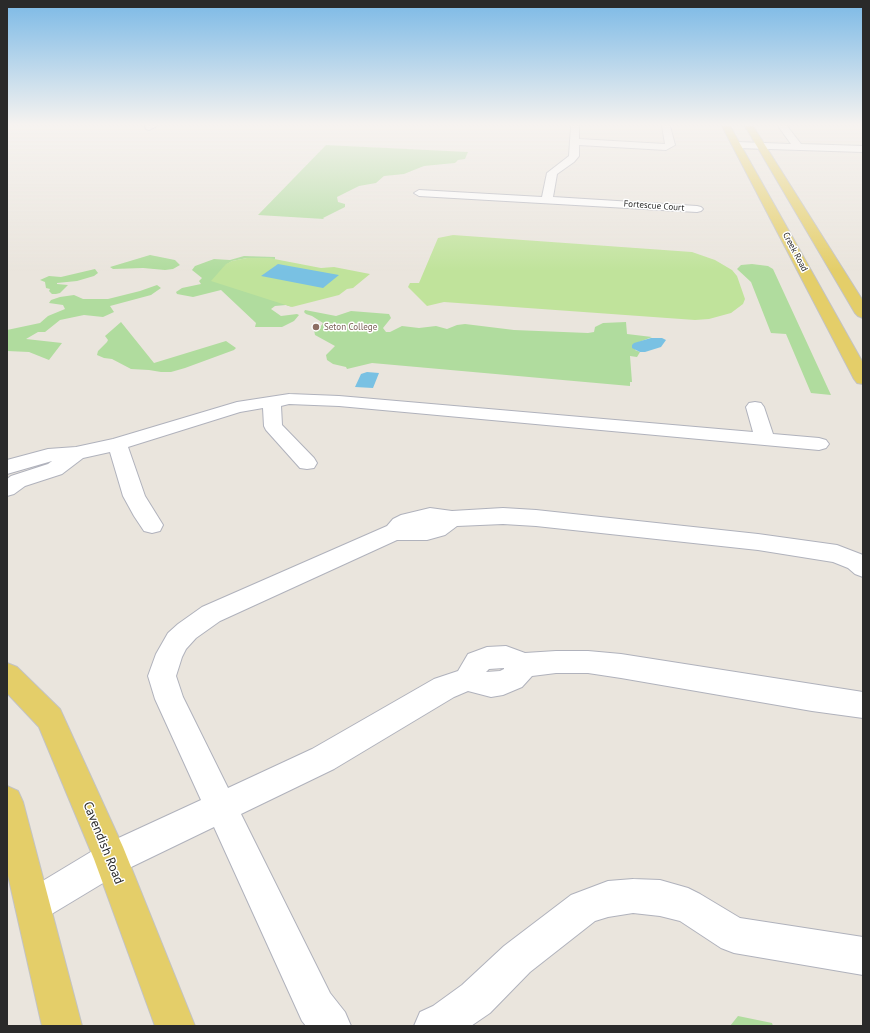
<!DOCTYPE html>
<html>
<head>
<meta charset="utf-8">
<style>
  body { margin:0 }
  #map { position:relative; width:870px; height:1033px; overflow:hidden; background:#eae5dd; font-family:"PT Sans",sans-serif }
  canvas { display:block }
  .frame { position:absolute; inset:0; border:8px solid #2a2a2a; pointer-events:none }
</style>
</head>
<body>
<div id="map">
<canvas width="870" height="1033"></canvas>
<div class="frame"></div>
</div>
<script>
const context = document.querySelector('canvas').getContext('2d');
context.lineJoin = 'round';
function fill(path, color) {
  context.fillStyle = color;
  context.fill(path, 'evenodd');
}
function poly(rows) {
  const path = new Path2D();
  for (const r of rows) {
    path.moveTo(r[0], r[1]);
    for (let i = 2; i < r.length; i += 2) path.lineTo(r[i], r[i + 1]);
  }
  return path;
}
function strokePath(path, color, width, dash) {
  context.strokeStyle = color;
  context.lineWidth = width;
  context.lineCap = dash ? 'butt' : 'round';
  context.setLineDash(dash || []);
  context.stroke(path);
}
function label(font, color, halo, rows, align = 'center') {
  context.font = font + ' "PT Sans",sans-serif';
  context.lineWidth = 3;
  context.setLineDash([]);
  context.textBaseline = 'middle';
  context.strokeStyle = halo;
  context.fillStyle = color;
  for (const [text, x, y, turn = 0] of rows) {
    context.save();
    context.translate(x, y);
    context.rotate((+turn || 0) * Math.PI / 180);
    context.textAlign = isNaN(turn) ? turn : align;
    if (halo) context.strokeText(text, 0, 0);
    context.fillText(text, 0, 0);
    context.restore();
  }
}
const green = poly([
  [326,145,468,152,465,159,458,160,455,163,424,166,404,174,384,176,376,183,359,186,337,197,338,202,345,204,345,207,323,218,324,219,258,215],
  [150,255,175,260,180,265,173,269,165,270,143,268,113,269,110,267],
  [244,256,275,257,275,259,247,258,232,261,226,265,292,307,286,305,275,306,271,309,281,316,297,314,299,315,294,321,282,327,255,327,256,323,221,290,193,297,177,294,176,292,182,288,201,284,199,281,202,278,192,270,195,266,214,259,230,260],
  [752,264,768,266,773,269,831,395,811,393,786,334,771,333,751,282,737,269,741,265],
  [95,269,98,273,94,276,77,281,57,283,57,284,68,285,60,293,56,294,52,294,49,291,50,289,46,288,45,282,40,280,49,276,61,277],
  [157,285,161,288,151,295,110,306,114,312,103,317,84,315,60,320,45,332,38,332,26,339,62,343,49,360,29,352,7,351,7,330,40,323,48,316,65,309,63,305,49,303,51,300,60,297,74,295,83,299,108,299,140,291],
  [305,310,336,316,351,311,389,314,391,318,383,328,386,332,390,332,402,326,419,328,436,326,447,329,457,325,465,324,514,330,588,333,594,332,595,327,603,323,626,322,627,334,652,337,639,342,635,350,640,352,637,357,630,356,632,382,630,382,630,386,372,363,347,369,346,367,333,364,327,360,326,355,335,346,315,335,314,330,322,325,323,323,312,316,306,314,304,312],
  [121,322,154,363,226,341,236,348,234,350,185,368,171,372,161,372,149,370,131,369,112,359,104,358,97,355,98,351,107,342,108,340,105,336],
  [738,1016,772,1023,773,1026,730,1026]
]);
const pitch = poly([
  [453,235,692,252,715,260,732,270,737,276,745,299,743,304,731,313,709,319,695,320,444,302,427,306,408,287,410,283,419,283,438,238],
  [247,258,269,258,321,268,334,267,370,274,353,288,347,289,339,295,292,307,211,281,226,264,232,261]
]);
const water = poly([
  [278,264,339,275,323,288,261,276],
  [651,338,662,338,666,340,661,347,645,352,640,352,632,348,632,345,634,343],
  [367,372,379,373,373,388,355,387,361,374]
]);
const minor = poly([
  [145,126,157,126,149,130,146,129,145,126],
  [571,126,579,126,579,139,665,144,662,126,670,126,675,145,666,150,579,145,579,156,574,162,557,174,553,197,697,206,701,207,703,209,701,211,697,212,419,196,414,193,419,190,542,197,547,173,569,156,571,126],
  [778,126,787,126,801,144,863,146,863,152,737,148,732,145,737,142,791,144,778,126],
  [289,394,339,396,753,432,746,407,749,403,755,402,761,403,764,407,773,434,819,438,826,440,829,444,826,448,819,450,339,406,289,404,281,406,282,425,314,458,317,463,314,468,307,469,300,468,266,430,264,426,263,408,240,412,128,447,145,496,163,525,160,531,152,533,144,531,134,516,123,496,110,452,83,458,62,474,25,486,14,494,7,496,7,479,11,476,48,464,52,461,7,474,7,460,48,449,76,447,113,439,237,402,289,394],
  [430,508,452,511,503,508,536,510,758,534,837,545,863,555,863,577,855,574,848,568,833,562,758,550,536,526,503,524,457,526,445,535,427,540,397,540,220,621,196,638,186,649,182,657,176,676,183,697,228,788,312,749,434,679,458,671,468,654,487,647,506,646,525,653,556,651,588,651,621,654,863,692,863,718,812,711,621,678,588,673,556,673,532,676,522,687,503,695,491,697,468,691,454,697,334,769,241,814,330,993,345,1012,351,1026,306,1026,302,1021,214,827,123,871,45,918,33,924,21,918,15,906,21,894,99,847,201,800,155,699,148,676,156,654,168,633,178,624,202,607,387,526,393,519,401,515,430,508],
  [489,669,504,668,504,669,500,671,486,672,489,669],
  [633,879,660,880,688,888,700,894,740,918,863,937,863,975,734,953,721,948,680,921,660,916,633,913,608,917,595,921,530,972,490,1013,471,1026,414,1026,420,1012,433,1006,462,985,504,946,571,895,608,881,633,879]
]);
const major = poly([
  [722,126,730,126,863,363,863,384,857,383,854,379,722,126],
  [745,126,753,126,863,301,863,318,858,316,855,313,745,126],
  [7,663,17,667,60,709,123,847,195,1026,155,1026,94,859,39,727,7,693,7,663],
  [7,786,18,791,23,802,82,1026,42,1026,7,871,7,786]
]);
const markers = [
  [316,327,4,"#8d6e63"]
];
const farStreetnames = [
  ["Fortescue Court",654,206,4],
  ["Creek Road",795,252,62]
];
const farEducationnames = [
  ["Seton College",324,327]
];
const nearStreetnames = [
  ["Cavendish Road",103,843,68]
];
fill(green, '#b0dc9e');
fill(pitch, '#c0e39b');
fill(water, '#79c1e3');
strokePath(minor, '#b0b2bc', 2);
strokePath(major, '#c3c3c3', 2);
fill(minor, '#fff');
fill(major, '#e4ce69');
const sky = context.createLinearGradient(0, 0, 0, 271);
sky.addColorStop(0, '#7bb9e6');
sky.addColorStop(0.46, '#f6f3f0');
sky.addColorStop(1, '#f6f3f000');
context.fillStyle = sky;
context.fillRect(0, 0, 870, 271);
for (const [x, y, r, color] of markers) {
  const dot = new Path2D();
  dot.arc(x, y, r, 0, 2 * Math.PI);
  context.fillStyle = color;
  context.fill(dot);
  strokePath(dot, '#fff', 1.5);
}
label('9px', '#2a2a2a', '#fff', farStreetnames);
label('9px', '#785e54', '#fff', farEducationnames, 'left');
label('13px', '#2a2a2a', '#fff', nearStreetnames);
</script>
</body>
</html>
